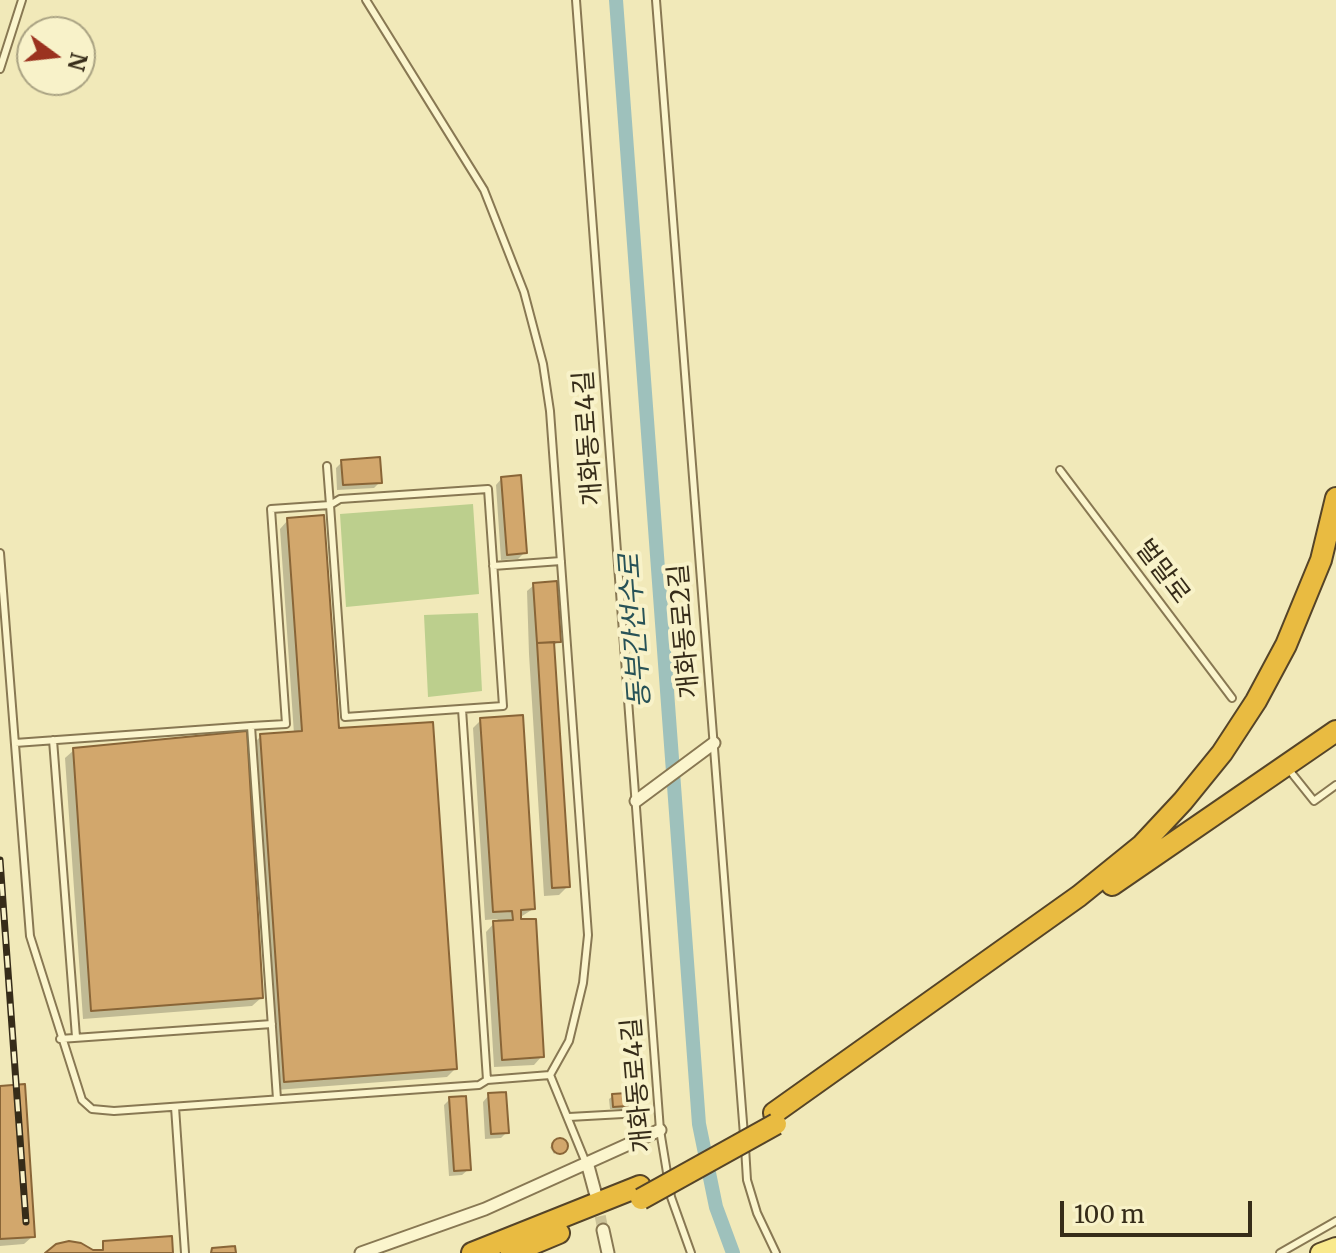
<!DOCTYPE html>
<html>
<head>
<meta charset="utf-8">
<style>
  body { margin:0 }
  #map { position:relative; width:1336px; height:1253px; overflow:hidden; background:#f1e9b9; font-family:Merriweather,serif }
  canvas { display:block }
  .north { position:absolute; left:16px; top:16px; width:80px; height:80px; box-sizing:border-box; background:#f8f2c9; border:2px solid #aaa383; border-radius:50%; rotate:105deg; font-size:22px; font-weight:700; line-height:32px; text-align:center; color:#362c19 }
  .north::after { content:''; display:block; margin:auto; width:28px; height:36px; background:#9b321f; clip-path:polygon(50% 0,100% 100%,50% 72%,0 100%) }
  .scale { position:absolute; left:1060px; top:1201px; width:192px; height:36px; box-sizing:border-box; border:4px solid #362c19; border-top:0; padding-left:10px; font-size:24px; line-height:28px; white-space:nowrap; color:#362c19; -webkit-text-stroke:6px #f8f2c9; paint-order:stroke }
</style>
</head>
<body>
<div id="map">
<canvas width="1336" height="1253"></canvas>
<div class="north">N</div>
<div class="scale">100 m</div>
</div>
<script>
const context = document.querySelector('canvas').getContext('2d');
context.lineJoin = 'round';
function fill(path, color) {
  context.fillStyle = color;
  context.fill(path, 'evenodd');
}
function poly(rows) {
  const path = new Path2D();
  for (const r of rows) {
    if (r.length === 3) {
      path.moveTo(r[0] + r[2], r[1]);
      path.arc(r[0], r[1], r[2], 0, 2 * Math.PI);
      continue;
    }
    path.moveTo(r[0], r[1]);
    for (let i = 2; i < r.length; i += 2) path.lineTo(r[i], r[i + 1]);
  }
  return path;
}
function strokePath(path, color, width, dash) {
  context.strokeStyle = color;
  context.lineWidth = width;
  context.lineCap = dash ? 'butt' : 'round';
  context.setLineDash(dash || []);
  context.stroke(path);
}
function label(font, color, halo, rows, align = 'center') {
  context.font = font + ' Merriweather,"Noto Sans KR",serif';
  context.lineWidth = 8;
  context.setLineDash([]);
  context.textBaseline = 'middle';
  context.strokeStyle = halo;
  context.fillStyle = color;
  for (const [text, x, y, turn = 0] of rows) {
    context.save();
    context.translate(x, y);
    context.rotate((+turn || 0) * Math.PI / 180);
    context.textAlign = isNaN(turn) ? turn : align;
    if (halo) context.strokeText(text, 0, 0);
    context.fillText(text, 0, 0);
    context.restore();
  }
}
const green = poly([
  [473,504,479,594,346,607,340,514],
  [478,613,482,691,428,697,424,615]
]);
const shadow = poly([
  [342,462,380,482,374,488,337,490,336,468],
  [502,478,524,553,518,559,501,560,496,485],
  [288,520,337,731,455,1069,447,1077,276,1090,252,745,261,736,294,734,280,529],
  [534,585,559,641,552,647,568,886,559,895,544,896,529,654,527,591],
  [481,720,533,909,519,918,542,1056,534,1065,494,1067,486,932,498,919,485,920,473,728],
  [74,750,261,998,252,1006,83,1019,65,758],
  [0,1088,33,1236,24,1244,0,1246],
  [489,1095,507,1132,501,1138,485,1139,483,1102],
  [613,1096,626,1105,622,1109,610,1109,609,1099],
  [450,1099,469,1169,462,1175,449,1176,444,1105],
  [562,1141,566,1146,554,1154,550,1147]
]);
const canal = poly([
  [616,0,699,1124,716,1207,733,1253]
]);
const building = poly([
  [380,457,382,483,343,485,341,460,380,457],
  [521,475,527,553,507,555,501,477,521,475],
  [324,515,339,728,433,722,457,1069,284,1082,260,734,302,731,287,518,324,515],
  [557,581,561,642,537,643,533,583,557,581],
  [554,642,570,887,552,888,537,643,554,642],
  [523,715,535,909,521,910,521,919,536,919,544,1057,502,1060,493,921,513,920,512,911,493,912,480,718,523,715],
  [247,731,263,998,91,1011,73,748,247,731],
  [25,1084,35,1237,0,1239,0,1086,25,1084],
  [506,1092,509,1133,491,1134,488,1093,506,1092],
  [627,1093,628,1106,613,1107,612,1094,627,1093],
  [466,1096,471,1170,454,1171,449,1097,466,1096],
  [560,1146,8],
  [172,1236,173,1253,45,1253,56,1244,69,1241,81,1243,93,1250,103,1250,103,1241,172,1236],
  [235,1246,236,1253,211,1253,212,1248,235,1246]
]);
const streetTunnel = poly([
  [597,1200,603,1230]
]);
const lane = poly([
  [366,0,484,190,524,292,543,364,550,411,588,935,583,983,569,1041,550,1075],
  [576,0,660,1130,671,1197,691,1253],
  [656,0,744,1135],
  [0,69,22,0],
  [1060,470,1232,698],
  [0,553,30,936,82,1100,92,1109,114,1111,479,1085,487,1080,550,1075,586,1163],
  [493,566,561,561],
  [462,709,487,1080],
  [53,740,76,1037],
  [15,743,251,726],
  [1290,771,1314,801,1336,785],
  [60,1039,272,1024],
  [277,1099,251,726,286,724,271,509,330,505,345,717,503,706,488,489,340,499,330,505,327,466],
  [175,1107,185,1253],
  [569,1117,623,1114],
  [745,1147,747,1180,757,1213,776,1253],
  [1280,1253,1336,1221]
]);
const street = poly([
  [636,801,714,743],
  [588,1166,595,1192],
  [603,1230,608,1253],
  [361,1253,485,1209,660,1130]
]);
const primary = poly([
  [1320,1253,1336,1247]
]);
const highway = poly([
  [1112,885,1336,731],
  [774,1113,1079,896,1142,845,1183,801,1222,753,1256,701,1286,645,1321,560,1336,498],
  [472,1253,640,1186],
  [511,1253,559,1233]
]);
const rail = poly([
  [0,860,26,1222]
]);
const highwayBridge = poly([
  [641,1199,776,1124]
]);
const streetNames = [
  ["개화동로4길",589,438,-94],
  ["벌말로",1162,572,53],
  ["개화동로2길",685,631,-95],
  ["개화동로4길",638,1085,-95]
];
const waterNames = [
  ["동부간선수로",636,631,-94]
];
fill(green, '#bccf8d');
fill(shadow, '#0003');
strokePath(canal, '#9ec1bc', 14);
fill(building, '#d2a76c');
strokePath(building, '#896537', 2);
strokePath(streetTunnel, '#ccc399', 11, [11, 5.5]);
strokePath(lane, '#887853', 10);
strokePath(street, '#887853', 15);
strokePath(primary, '#554428', 22);
strokePath(highway, '#554428', 24);
strokePath(lane, '#fbf5cd', 6);
strokePath(street, '#fbf5cd', 11);
strokePath(primary, '#f9e98c', 18);
strokePath(highway, '#e9bb41', 20);
strokePath(rail, '#362c19', 7);
strokePath(rail, '#f8f2c9', 4, [12]);
strokePath(highwayBridge, '#554428', 24, []);
strokePath(highwayBridge, '#e9bb41', 20);
label('26px', '#362c19', '#f8f2c9', streetNames);
label('italic 28px', '#275257', '#f8f2c9', waterNames);
</script>
</body>
</html>
